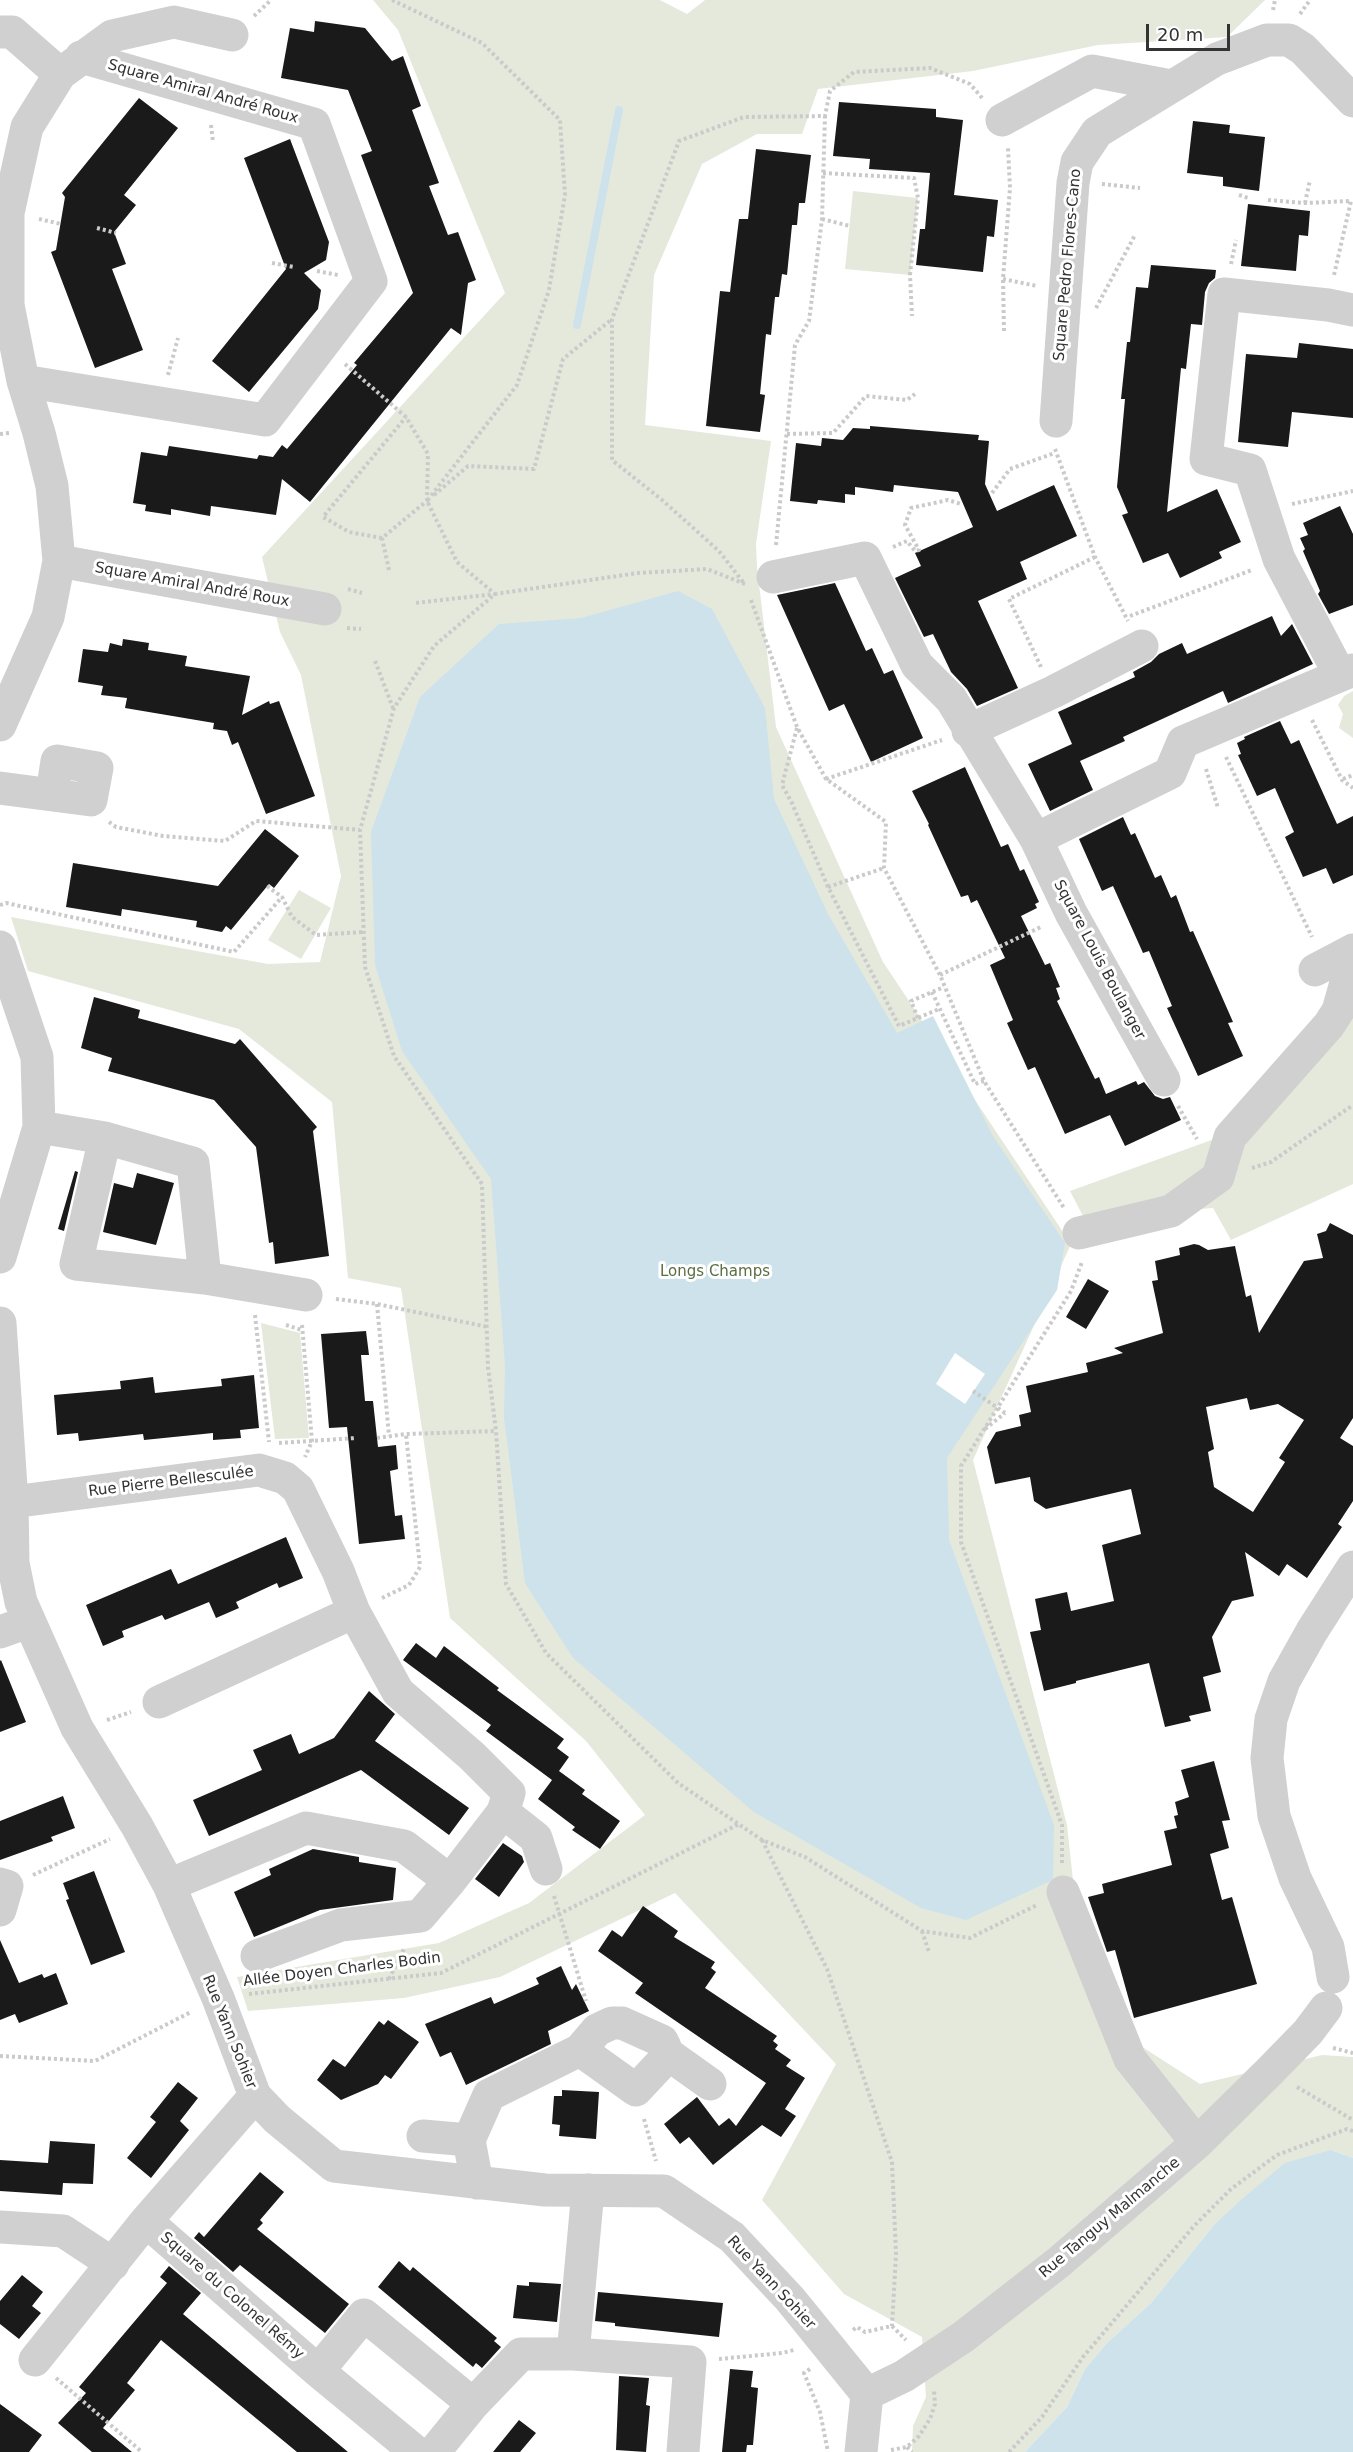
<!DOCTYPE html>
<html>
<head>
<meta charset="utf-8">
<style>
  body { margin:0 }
  #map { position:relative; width:1353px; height:2452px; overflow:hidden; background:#fff; font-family:"DejaVu Sans",sans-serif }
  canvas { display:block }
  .scale { position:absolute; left:1146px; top:24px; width:84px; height:27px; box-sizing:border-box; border:3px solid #333; border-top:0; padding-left:8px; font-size:18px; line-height:21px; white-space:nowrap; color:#333; -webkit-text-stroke:4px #fff; paint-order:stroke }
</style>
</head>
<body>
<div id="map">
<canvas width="1353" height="2452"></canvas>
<div class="scale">20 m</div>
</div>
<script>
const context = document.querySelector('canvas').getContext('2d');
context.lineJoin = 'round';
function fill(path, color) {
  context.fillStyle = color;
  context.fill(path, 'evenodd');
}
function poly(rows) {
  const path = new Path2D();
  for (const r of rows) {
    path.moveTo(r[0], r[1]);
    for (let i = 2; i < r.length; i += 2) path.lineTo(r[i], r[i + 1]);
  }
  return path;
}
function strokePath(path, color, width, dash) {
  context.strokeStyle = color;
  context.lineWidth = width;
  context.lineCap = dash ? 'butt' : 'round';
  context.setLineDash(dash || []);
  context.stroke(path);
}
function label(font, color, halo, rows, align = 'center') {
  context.font = font + ' "DejaVu Sans",sans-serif';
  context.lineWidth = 6;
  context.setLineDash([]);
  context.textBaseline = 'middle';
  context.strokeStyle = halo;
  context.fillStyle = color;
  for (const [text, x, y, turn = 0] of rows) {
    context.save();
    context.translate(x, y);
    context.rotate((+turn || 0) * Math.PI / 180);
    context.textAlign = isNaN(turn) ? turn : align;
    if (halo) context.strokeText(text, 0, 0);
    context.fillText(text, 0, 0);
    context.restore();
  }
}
const green = poly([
  [373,0,660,0,687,14,705,0,1265,0,1227,37,1098,45,973,71,818,89,802,134,757,134,702,164,654,275,645,425,771,441,756,544,757,567,776,727,883,962,1071,1244,973,1460,1067,1825,1074,1890,1136,2043,1200,2084,1322,2055,1353,2057,1353,2158,1331,2150,1214,2225,1151,2303,1106,2344,1085,2369,1067,2407,1025,2452,912,2452,913,2426,926,2397,922,2337,844,2294,762,2200,836,2064,675,1893,500,1977,404,1998,248,2011,237,1977,439,1943,529,1903,645,1815,586,1741,450,1618,401,1288,348,1278,332,1102,239,1029,28,971,11,917,268,964,320,962,341,876,301,675,280,632,262,557,505,293,398,30],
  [853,191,918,198,910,275,845,269],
  [1353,691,1353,738,1339,728,1343,714,1338,705,1344,696],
  [299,890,331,908,301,959,268,940],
  [1353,990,1353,1184,1231,1240,1213,1208,1084,1218,1070,1191,1220,1137,1326,1039,1312,1019],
  [261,1323,300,1333,309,1438,275,1439]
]);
const water = poly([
  [678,591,712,609,765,708,774,799,828,914,897,1033,933,1016,993,1136,1065,1243,1057,1290,947,1458,949,1540,1054,1825,1053,1880,966,1920,921,1908,754,1812,573,1658,525,1583,504,1417,505,1366,491,1179,402,1051,375,965,371,832,420,697,499,624,581,618],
  [1331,2150,1353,2158,1353,2452,1025,2452,1067,2407,1085,2369,1106,2344,1151,2303,1214,2225,1242,2199,1285,2163]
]);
const pier = poly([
  [955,1353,985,1374,965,1404,936,1384]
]);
const stream = poly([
  [577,325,619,110]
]);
const building = poly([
  [315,21,365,28,392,61,403,56,421,106,412,110,439,183,429,186,448,235,458,232,476,280,468,283,461,335,451,328,310,502,282,479,276,515,211,506,210,516,171,509,171,515,145,511,146,505,133,503,141,452,167,456,169,446,257,459,259,455,273,457,282,445,287,449,357,365,354,363,413,293,361,155,372,151,348,90,281,78,290,28,314,32],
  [139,98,178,128,124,195,136,205,114,232,126,264,112,269,143,350,95,368,51,252,56,250,65,197,62,193],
  [839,102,936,109,936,117,963,120,954,195,998,200,994,237,987,236,983,272,916,265,920,229,925,229,930,173,869,169,870,159,833,156],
  [1193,121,1230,125,1229,133,1265,137,1259,191,1223,186,1223,177,1187,173],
  [290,139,329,242,326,260,304,273,321,290,318,309,249,392,212,361,286,269,244,158],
  [756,149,811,155,805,203,799,203,797,225,792,225,787,275,782,274,779,297,775,297,771,335,766,334,760,394,765,395,760,432,706,426,720,291,730,292,739,219,748,219],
  [1248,204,1310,211,1308,236,1299,235,1296,271,1241,266],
  [1151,265,1216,270,1215,278,1209,283,1205,292,1202,325,1191,324,1186,369,1181,368,1167,512,1217,489,1241,542,1219,552,1222,558,1180,578,1168,553,1143,563,1122,515,1128,513,1117,487,1125,399,1121,399,1127,342,1130,342,1136,287,1148,288],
  [1299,343,1353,349,1353,418,1292,412,1288,447,1238,442,1246,354,1297,358],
  [870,426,979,435,978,440,989,441,985,484,997,511,1054,485,1077,536,1020,562,1027,579,978,601,1018,688,977,706,967,689,951,672,933,634,924,637,895,578,921,566,915,553,973,527,958,492,894,485,893,492,855,487,855,495,845,494,845,503,818,500,817,504,790,501,796,443,821,446,822,438,843,440,853,428,870,429],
  [1340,506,1353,534,1353,605,1329,614,1318,594,1320,591,1303,551,1305,549,1300,538,1308,535,1303,523],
  [835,583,866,651,872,648,884,674,893,670,923,738,871,762,844,704,829,711,777,595],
  [1272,616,1281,636,1292,624,1313,664,1228,703,1223,691,1123,737,1125,741,1080,761,1093,790,1050,811,1028,764,1072,744,1058,712,1135,677,1133,672,1151,662,1159,654,1182,643,1187,654],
  [123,639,149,643,148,650,187,656,185,666,250,676,242,715,269,701,270,704,279,701,315,796,266,814,238,742,232,745,227,731,213,729,214,723,125,708,127,698,101,695,103,686,78,682,83,649,108,652,110,643,122,646],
  [1280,721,1291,744,1299,740,1337,824,1353,816,1353,875,1333,884,1326,868,1303,877,1285,837,1294,832,1275,788,1257,796,1238,755,1241,754,1237,743,1245,739,1244,737],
  [965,767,1001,847,1008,844,1020,871,1024,869,1039,902,1035,904,1037,908,1021,916,1045,965,1050,963,1060,987,1056,988,1060,999,1057,1001,1095,1079,1099,1077,1106,1094,1136,1081,1138,1085,1144,1082,1155,1096,1163,1099,1170,1097,1181,1120,1125,1146,1110,1115,1065,1134,1035,1067,1028,1070,1007,1023,1013,1020,990,965,1005,958,977,900,971,903,968,895,961,897,928,825,929,824,912,791],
  [1123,817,1131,835,1135,833,1155,878,1161,875,1171,898,1176,895,1190,932,1193,931,1233,1022,1228,1023,1243,1056,1198,1076,1167,1008,1172,1006,1149,951,1143,953,1113,886,1102,891,1079,839],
  [265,829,299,856,274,888,269,884,231,930,226,926,222,932,196,927,197,921,122,909,121,916,66,907,73,863,218,886],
  [94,997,140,1010,138,1018,235,1044,240,1039,317,1127,313,1131,329,1256,275,1264,273,1242,269,1243,256,1147,214,1100,108,1071,112,1058,81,1048],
  [75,1171,78,1172,64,1231,58,1229],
  [137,1173,174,1183,156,1245,103,1232,114,1183,133,1188],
  [1330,1223,1353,1235,1353,1418,1340,1438,1353,1446,1353,1501,1338,1524,1342,1527,1307,1578,1287,1564,1279,1576,1245,1552,1254,1596,1232,1601,1212,1637,1221,1672,1203,1677,1211,1711,1189,1716,1191,1721,1165,1727,1149,1663,1076,1681,1076,1683,1044,1691,1030,1632,1041,1630,1035,1599,1067,1592,1071,1611,1114,1601,1102,1545,1141,1534,1131,1489,1046,1509,1034,1501,1030,1477,995,1484,987,1447,996,1432,1021,1426,1019,1415,1031,1412,1026,1386,1088,1372,1086,1363,1123,1353,1114,1348,1163,1333,1152,1281,1158,1280,1155,1261,1180,1255,1179,1248,1194,1244,1199,1245,1208,1250,1235,1246,1246,1297,1251,1295,1259,1333,1304,1261,1323,1258,1317,1234,1326,1231],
  [1247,1398,1250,1410,1278,1404,1304,1420,1279,1458,1285,1462,1253,1512,1214,1487,1208,1452,1214,1449,1206,1407],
  [1088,1279,1109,1291,1086,1329,1066,1317],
  [366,1331,369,1355,361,1355,365,1401,373,1401,378,1447,396,1445,398,1469,390,1471,395,1516,402,1515,405,1539,359,1544,347,1427,329,1428,321,1334],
  [254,1375,259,1428,240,1430,241,1438,213,1440,213,1433,144,1440,143,1434,79,1441,78,1433,57,1435,54,1395,121,1389,120,1381,153,1377,155,1393,222,1386,221,1379],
  [286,1537,303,1578,279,1588,277,1583,236,1602,239,1608,216,1618,209,1602,165,1620,162,1615,122,1631,124,1637,103,1646,86,1605,171,1569,178,1584],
  [416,1643,436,1658,444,1646,499,1688,497,1690,564,1739,557,1748,569,1757,559,1771,585,1790,582,1794,620,1821,600,1849,572,1830,575,1827,538,1799,552,1780,486,1731,491,1725,403,1660],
  [1,1660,26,1722,0,1732,0,1661],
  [369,1691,395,1714,375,1741,469,1808,449,1835,361,1770,209,1836,193,1800,262,1770,253,1750,291,1734,299,1754,334,1738],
  [1214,1761,1230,1820,1222,1821,1229,1848,1210,1854,1222,1900,1232,1897,1257,1984,1134,2018,1115,1950,1107,1952,1088,1897,1104,1893,1102,1884,1172,1865,1164,1831,1177,1828,1174,1816,1178,1815,1175,1802,1189,1797,1181,1770],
  [63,1796,75,1828,51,1837,53,1841,0,1860,0,1821],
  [503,1843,522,1856,524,1862,499,1897,475,1879],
  [313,1849,359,1857,359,1862,396,1868,393,1900,320,1910,254,1937,234,1892,271,1875,269,1869],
  [94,1871,125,1952,91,1965,66,1900,69,1899,63,1883],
  [643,1906,678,1931,674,1937,715,1962,711,1968,716,1972,705,1988,777,2036,773,2041,778,2045,775,2049,791,2060,786,2066,805,2078,785,2109,796,2116,781,2137,762,2125,713,2165,689,2137,680,2144,664,2124,697,2097,719,2126,729,2118,736,2126,766,2083,635,1993,643,1983,598,1951,612,1930,622,1937],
  [0,1940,19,1983,42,1974,44,1978,56,1973,68,2004,19,2023,15,2014,0,2020],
  [561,1966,572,1990,576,1984,589,2011,548,2031,551,2044,466,2085,451,2052,440,2057,425,2024,491,1997,494,2004,539,1984,536,1978],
  [388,2020,419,2042,391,2079,385,2075,378,2084,341,2100,317,2080,333,2059,345,2067,379,2021,384,2025],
  [178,2082,198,2098,180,2121,189,2130,151,2178,127,2158,156,2122,150,2117],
  [562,2090,599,2092,596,2139,559,2136,560,2125,552,2124,554,2096,562,2096],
  [50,2141,95,2144,93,2184,63,2183,62,2195,0,2191,0,2160,48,2163],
  [260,2172,284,2192,260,2220,263,2223,257,2229,349,2304,325,2333,240,2265,233,2272,194,2238,199,2232,204,2237],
  [399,2261,410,2271,413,2267,497,2338,494,2341,501,2347,482,2368,476,2363,473,2367,378,2287],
  [169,2266,201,2293,183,2314,348,2452,297,2452,161,2340,127,2383,135,2390,103,2428,132,2452,92,2452,58,2423,86,2393,79,2387,167,2283,160,2277],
  [22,2275,43,2292,32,2306,41,2313,19,2339,0,2324,0,2301],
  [529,2282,561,2284,557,2322,513,2318,517,2285,529,2286],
  [598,2292,723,2303,719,2337,615,2326,615,2323,595,2321],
  [730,2369,753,2371,751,2387,758,2388,753,2445,747,2445,746,2452,722,2452],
  [619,2376,649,2378,646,2405,650,2406,646,2452,616,2450],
  [0,2404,42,2435,29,2452,0,2452],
  [519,2420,536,2433,520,2452,493,2452]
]);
const path = poly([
  [392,0,482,43,560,120,565,195,549,290,517,385,427,501,457,562,495,594,415,603],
  [1273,10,1275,0],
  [1300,14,1310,0],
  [254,16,271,0],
  [211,125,213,142],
  [823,173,914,178,918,198,910,275,912,316],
  [1102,184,1140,188],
  [1239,195,1248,198],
  [1268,200,1305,203,1351,201,1334,275],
  [1305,203,1310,180],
  [39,219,61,224],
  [822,219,850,226],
  [97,228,116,233],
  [272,263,294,267],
  [1231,264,1236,240],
  [317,271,338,275],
  [1003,279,1037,286],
  [1096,308,1135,235],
  [1004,331,1003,279,1010,188,1008,148],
  [345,364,406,417,428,454,427,500],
  [168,375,178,338],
  [0,434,9,433],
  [787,434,833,433,866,396,907,400,915,394],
  [1055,449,1095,557,1128,621],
  [992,493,1010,469,1055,453],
  [434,495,468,466,534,469,563,359,611,320],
  [1292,504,1353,491],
  [382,538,349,532,323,517,406,417],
  [776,545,795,345,809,321,822,219,825,116],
  [893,547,907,541,915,551,919,550,905,525,911,508,948,500,961,504],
  [389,570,382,538,428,500],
  [743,582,719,551,662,500,612,460,612,319,679,141,744,117,825,116,830,91,854,72,930,68,970,84,983,99],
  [745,584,707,569,638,573,495,594,434,646,394,708,360,830,365,967,394,1056,482,1184,488,1367,496,1431,506,1584,546,1653,678,1783,762,1840,805,1857,922,1931,970,1938,1037,1905],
  [348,589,362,593],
  [751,600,797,727,826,779,886,822,884,868,940,975,984,1081,1064,1208],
  [1130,616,1252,570],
  [347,628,361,629],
  [375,661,393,708],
  [1041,667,1009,599,1095,557],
  [1312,720,1342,780,1353,788],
  [797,728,782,785,791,801,828,887,899,1026,939,1009],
  [1226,757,1312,937],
  [1206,769,1218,808],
  [826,779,942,740],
  [1343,779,1353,775],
  [109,822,116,827,163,836,225,841,256,821,360,830],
  [267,886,282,897,292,917,316,935,363,932],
  [828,887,884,868],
  [0,905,6,903,234,952,282,897],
  [940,975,1043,926],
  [932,992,975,1084,984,1081],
  [918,1018,911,1001,944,987],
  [1178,1106,1197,1139],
  [1252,1168,1271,1162,1353,1105],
  [336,1299,377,1304,488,1327],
  [377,1304,389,1436],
  [255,1315,269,1442],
  [286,1325,302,1330],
  [302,1325,312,1441,305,1457],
  [985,1429,1005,1413],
  [377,1438,406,1434,496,1431],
  [279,1443,356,1438],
  [382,1598,409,1585,420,1567,406,1434],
  [107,1720,131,1712],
  [762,1840,827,1969,892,2162,896,2254,892,2326],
  [1062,1863,1062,1825,961,1542,961,1466,1071,1291,1082,1262],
  [33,1875,110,1839],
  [554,1896,586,2001],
  [922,1931,929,1952],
  [389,1979,404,1949],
  [249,1994,441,1973,739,1824],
  [1333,2048,1353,2053],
  [0,2056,95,2061,191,2012],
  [1297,2087,1353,2120],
  [644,2119,656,2161],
  [853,2330,857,2327,865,2332,892,2326,906,2340],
  [719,2359,782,2353,794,2350],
  [810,2369,804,2373,820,2412,828,2452],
  [56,2378,142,2452],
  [907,2447,912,2452],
  [891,2450,907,2447,919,2436,930,2419,935,2404,934,2390],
  [1009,2452,1042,2417,1083,2357,1194,2226,1231,2189,1277,2155,1347,2129,1353,2131]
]);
const minor = poly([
  [0,32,12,32,60,74],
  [1002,120,1092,71,1171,86],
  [23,381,265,420,371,281,314,124,81,57],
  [1056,421,1073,183,1077,162,1097,132,1217,59,1267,40,1289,40,1303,49,1353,101],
  [59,561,325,609],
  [773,577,865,558,917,665,951,699,1036,839,1071,913,1164,1080],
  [1340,675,1279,559,1250,470,1206,459,1224,294,1328,305,1353,310],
  [0,725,48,617,59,561,52,486,39,433,23,381,8,305,8,213,27,127,60,74,112,36,174,22,232,35],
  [968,731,1053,692,1142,646],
  [0,788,91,800,97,768,57,761,52,794],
  [1036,839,1170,773,1183,742,1353,670],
  [0,947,37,1057,39,1127,0,1257],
  [1315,970,1353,950],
  [39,1127,105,1138,76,1264,205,1278,306,1295],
  [105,1138,193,1163,205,1278],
  [1079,1233,1171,1211,1218,1177,1230,1137,1329,1025,1338,1011,1347,979,1353,976],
  [0,1323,12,1502,13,1563,21,1602,77,1728,137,1826,169,1885,218,1998,255,2096,277,2119,334,2166,545,2190,664,2191,732,2237,790,2299,867,2394],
  [12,1502,259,1470,285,1478,298,1489,338,1571,354,1612,398,1692,472,1756,509,1793,503,1812,450,1881,404,1846,306,1828,169,1885],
  [0,1632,28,1622],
  [159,1702,354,1612],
  [503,1812,536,1838,546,1869],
  [0,1884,7,1886,0,1910],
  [1063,1892,1130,2059,1197,2143],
  [257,1956,341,1925,420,1916,450,1881],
  [1333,1977,1328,1947,1295,1878,1274,1816,1267,1758,1271,1719,1284,1681,1312,1631,1353,1567],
  [665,2052,710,2084],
  [423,2136,469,2140],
  [477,2183,469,2140,489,2095,580,2050,597,2030,612,2023,622,2023,662,2041,665,2047,665,2059,636,2090,580,2050],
  [146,2221,255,2096],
  [0,2227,63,2231,113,2264],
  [573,2354,588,2190],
  [35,2360,146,2221,318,2371,416,2452],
  [318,2371,364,2315,473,2404,434,2452],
  [867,2394,904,2376,963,2337,1059,2262,1197,2143,1270,2071,1308,2032,1326,2008],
  [473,2404,521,2354,573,2354,690,2362,683,2452],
  [861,2452,867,2394]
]);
const pathBridge = poly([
  [973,1391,1005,1413]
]);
const streetNames = [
  ["Square Amiral André Roux",203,92,16],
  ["Square Pedro Flores-Cano",1068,265,-85],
  ["Square Amiral André Roux",192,585,10],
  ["Square Louis Boulanger",1099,960,62],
  ["Rue Pierre Bellesculée",171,1482,-7],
  ["Allée Doyen Charles Bodin",342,1970,-7],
  ["Rue Yann Sohier",229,2032,68],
  ["Rue Tanguy Malmanche",1110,2218,-40],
  ["Rue Yann Sohier",771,2283,47],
  ["Square du Colonel Rémy",232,2296,41]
];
const parkNames = [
  ["Longs Champs",715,1272]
];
fill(green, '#e4e9dc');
fill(water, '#cde2eb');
fill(pier, '#fff');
strokePath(stream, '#cde2eb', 8);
fill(building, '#1a1a1a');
strokePath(path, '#cacaca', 4, [3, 3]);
strokePath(minor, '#d0d0d0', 33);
strokePath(pathBridge, '#cacaca', 4, [3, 3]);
label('15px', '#333', '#fff', streetNames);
label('15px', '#5a6e41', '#fff', parkNames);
</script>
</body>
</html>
